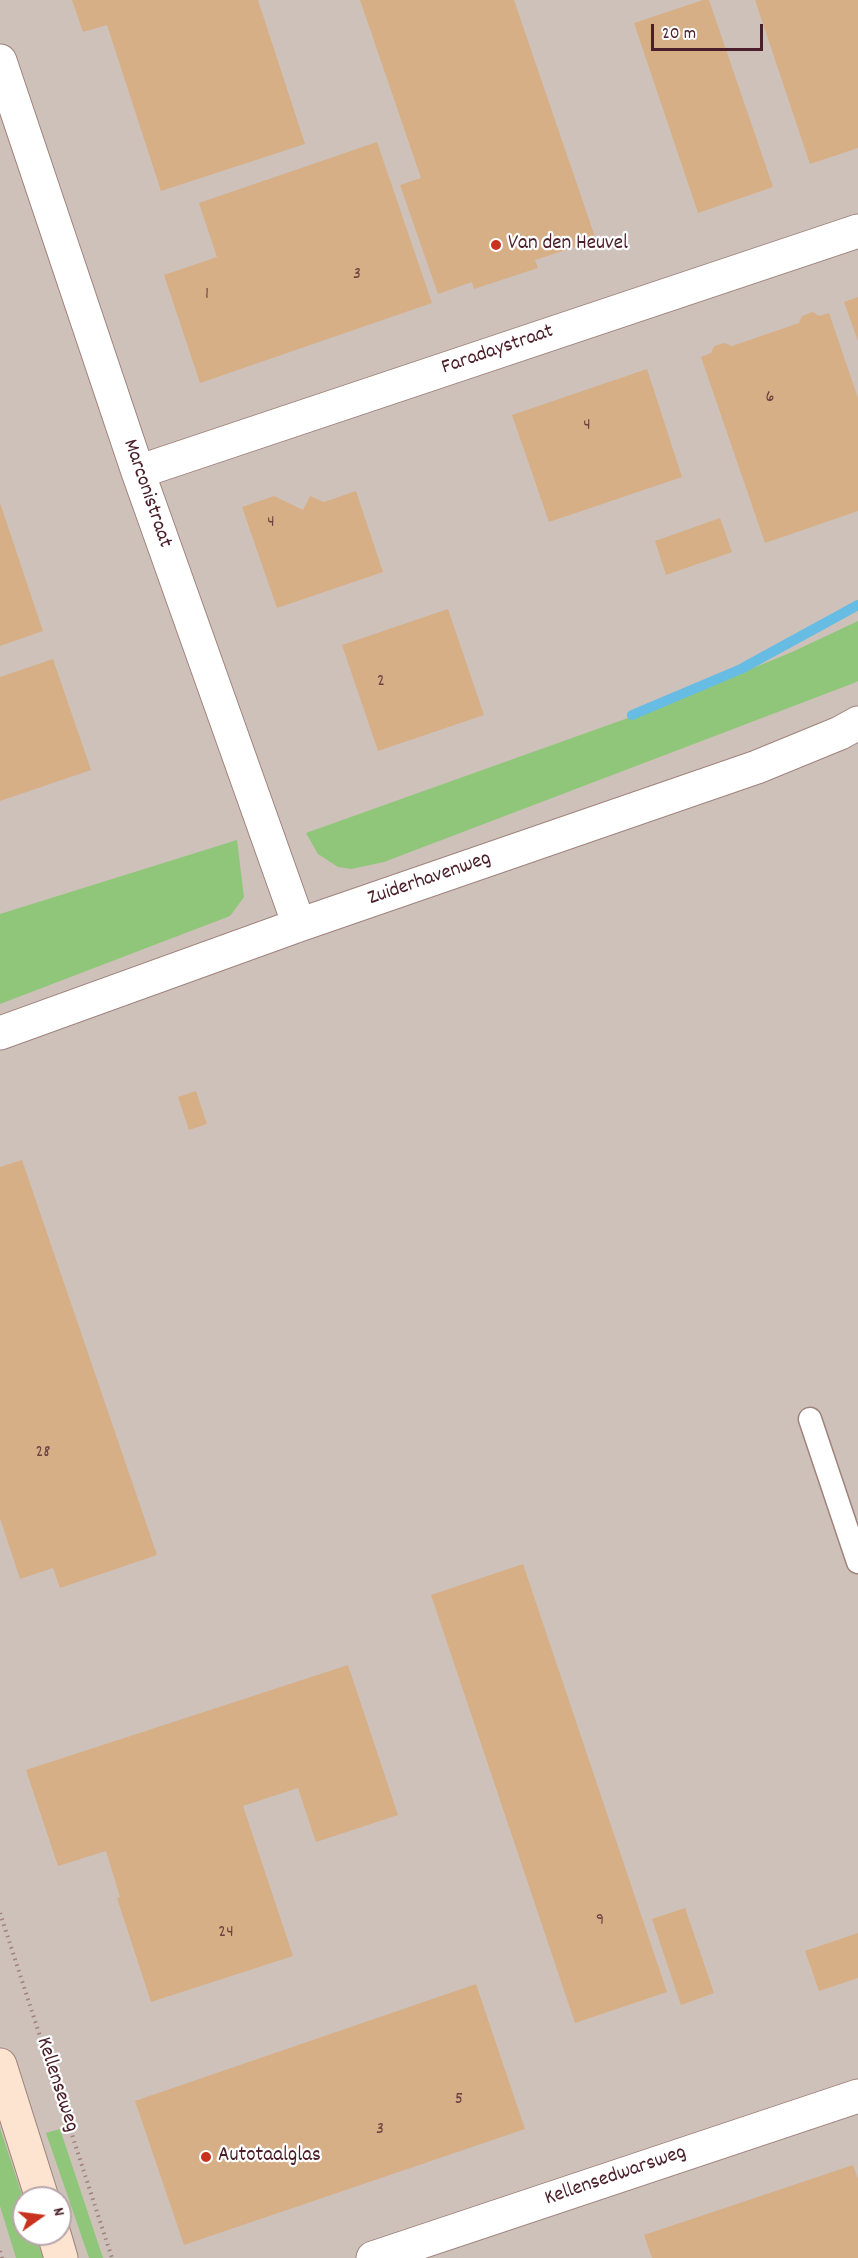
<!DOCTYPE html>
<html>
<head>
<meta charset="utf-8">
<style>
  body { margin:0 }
  #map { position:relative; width:858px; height:2258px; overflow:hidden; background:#f4e7ce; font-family:Dekko,sans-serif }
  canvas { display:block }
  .north { position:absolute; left:12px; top:2186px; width:60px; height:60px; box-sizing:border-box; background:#fff; border:2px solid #b7a5aa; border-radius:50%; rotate:76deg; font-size:16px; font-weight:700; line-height:24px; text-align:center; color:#4a1f2b }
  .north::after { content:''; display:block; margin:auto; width:21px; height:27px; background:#c8321e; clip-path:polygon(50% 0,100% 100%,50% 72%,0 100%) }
  .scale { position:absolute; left:651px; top:24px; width:112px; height:27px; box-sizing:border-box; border:3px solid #4a1f2b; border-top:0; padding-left:8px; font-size:18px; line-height:21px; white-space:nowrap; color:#4a1f2b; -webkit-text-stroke:4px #fff; paint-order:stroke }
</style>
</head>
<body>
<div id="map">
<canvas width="858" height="2258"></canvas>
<div class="north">N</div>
<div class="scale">20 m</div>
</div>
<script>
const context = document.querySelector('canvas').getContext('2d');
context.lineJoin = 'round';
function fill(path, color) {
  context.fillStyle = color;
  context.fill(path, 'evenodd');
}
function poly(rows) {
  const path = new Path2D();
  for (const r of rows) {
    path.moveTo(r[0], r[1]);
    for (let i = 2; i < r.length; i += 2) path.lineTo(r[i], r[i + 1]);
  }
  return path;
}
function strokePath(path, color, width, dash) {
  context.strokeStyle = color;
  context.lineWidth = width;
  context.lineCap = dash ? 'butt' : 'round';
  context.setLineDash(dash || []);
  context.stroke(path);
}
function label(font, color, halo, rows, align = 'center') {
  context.font = font + ' Dekko,sans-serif';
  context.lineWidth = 4.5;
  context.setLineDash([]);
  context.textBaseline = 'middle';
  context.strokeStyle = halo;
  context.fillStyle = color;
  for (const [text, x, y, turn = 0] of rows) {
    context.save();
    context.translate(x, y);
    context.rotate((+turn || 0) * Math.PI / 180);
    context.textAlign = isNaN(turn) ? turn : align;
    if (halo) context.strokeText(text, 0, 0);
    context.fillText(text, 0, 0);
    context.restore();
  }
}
const industrial = poly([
  [0,0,858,0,858,2258,0,2258],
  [24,2198,60,2198,60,2234,24,2234]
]);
const green = poly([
  [858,621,858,681,854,683,384,862,351,869,338,867,318,854,306,833,656,708,792,652],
  [237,840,244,897,230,916,0,1004,0,914],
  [0,2128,24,2201,24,2234,35,2234,43,2258,16,2258,0,2206],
  [60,2129,103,2258,89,2258,46,2133]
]);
const stream = poly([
  [632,715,741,669,858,605]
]);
const building = poly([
  [72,0,258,0,305,144,161,191,107,25,83,32],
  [360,0,514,0,596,240,535,260,538,268,474,289,472,282,438,294,400,185,421,178],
  [703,0,709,0,773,187,698,213,634,23],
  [755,0,858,0,858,148,810,164],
  [377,142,432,303,200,383,164,275,217,257,199,203],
  [858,297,858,341,844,302],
  [813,312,819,316,829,313,858,398,858,511,765,543,701,357,711,353,714,346,724,343,732,346,799,323,802,316],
  [647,369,682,477,549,522,512,415],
  [356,491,383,572,277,608,242,507,274,496,303,510,310,496,324,502],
  [0,503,43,631,0,646],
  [720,518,732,552,666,575,655,541],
  [448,609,484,715,378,751,342,645],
  [53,659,91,770,0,801,0,677],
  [196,1091,207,1124,189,1130,178,1097],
  [22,1160,157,1555,60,1588,53,1568,20,1579,0,1518,0,1167],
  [523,1564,667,1992,575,2023,431,1595],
  [348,1665,398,1815,316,1842,298,1788,243,1806,293,1956,151,2002,117,1898,120,1897,106,1851,58,1866,26,1770],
  [685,1908,714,1993,681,2005,652,1919],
  [858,1933,858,1978,819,1991,805,1951],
  [476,1984,525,2129,184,2245,135,2101],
  [853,2165,858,2179,858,2258,652,2258,644,2235]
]);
const path = poly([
  [0,1913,112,2258],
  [0,2251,2,2258]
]);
const lane = poly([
  [810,1419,858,1562]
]);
const street = poly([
  [0,61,138,472,299,925],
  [138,472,858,231],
  [0,1033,299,925,757,767,840,733,858,723],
  [373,2258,858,2096]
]);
const secondary = poly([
  [0,2065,42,2198],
  [54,2234,61,2258]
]);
const markers = [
  [496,245,6,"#c8321e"],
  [206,2157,6,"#c8321e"]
];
const numberNames = [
  ["3",357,276],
  ["1",207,296],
  ["6",770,399],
  ["4",587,427],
  ["4",271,524],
  ["2",381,683],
  ["28",43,1454],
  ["9",600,1922],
  ["24",226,1934],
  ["5",459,2101],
  ["3",380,2131]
];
const poiNames = [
  ["Van den Heuvel",508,245],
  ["Autotaalglas",218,2157]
];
const streetNames = [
  ["Faradaystraat",498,351,-19],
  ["Marconistraat",146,494,71],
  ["Zuiderhavenweg",430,880,-19],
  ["Kellenseweg",56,2085,72],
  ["Kellensedwarsweg",616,2177,-19]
];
fill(industrial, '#cec1ba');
fill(green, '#90c679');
strokePath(stream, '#67bce4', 10);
fill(building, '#d6af87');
strokePath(lane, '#9f837c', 25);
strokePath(street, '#9f837c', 35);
strokePath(secondary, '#9f837c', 35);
strokePath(path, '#9f837c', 4, [1.5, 4.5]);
strokePath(lane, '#fff', 22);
strokePath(street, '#fff', 33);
strokePath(secondary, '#fde4d0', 33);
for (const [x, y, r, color] of markers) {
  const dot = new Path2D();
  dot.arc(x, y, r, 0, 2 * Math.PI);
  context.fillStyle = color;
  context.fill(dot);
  strokePath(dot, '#fff', 2);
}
label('18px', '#6d4342', null, numberNames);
label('21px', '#4a1f2b', '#fff', poiNames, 'left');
label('21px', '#4a1f2b', '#fff', streetNames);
</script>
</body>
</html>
